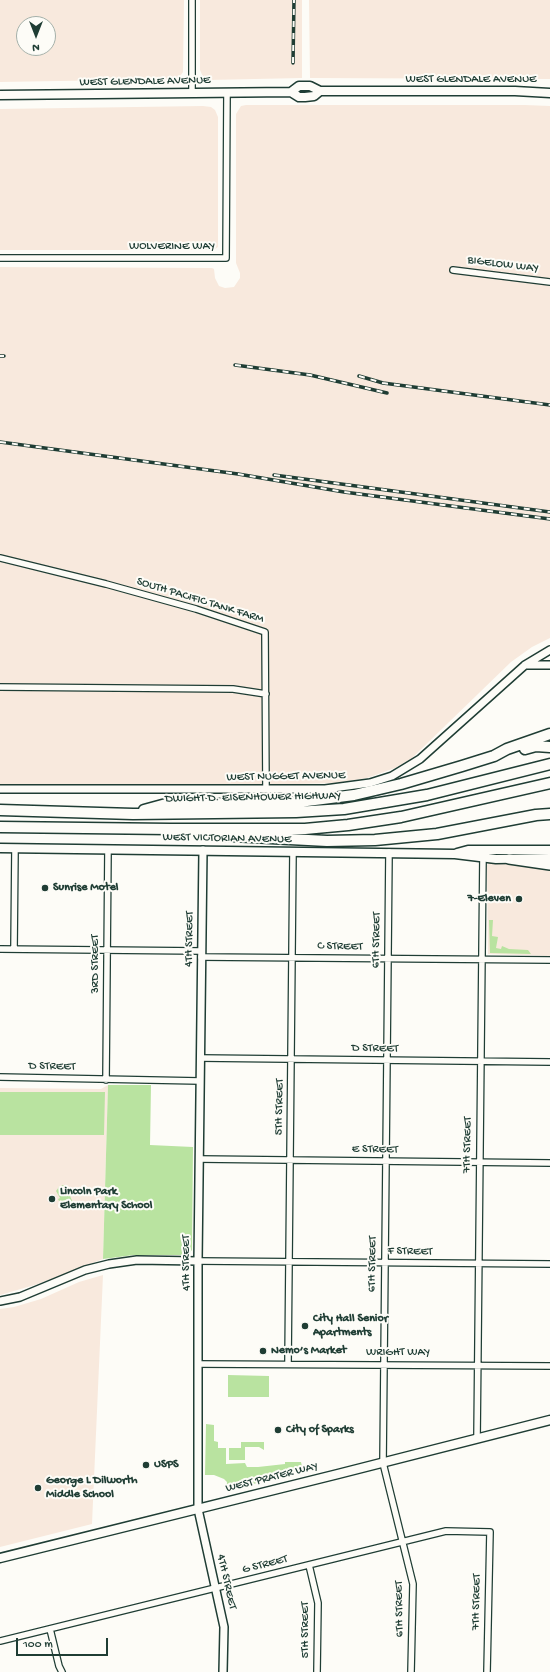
<!DOCTYPE html>
<html>
<head>
<meta charset="utf-8">
<style>
  body { margin:0 }
  #map { position:relative; width:550px; height:1672px; overflow:hidden; background:#fdfcf7; font-family:"Gochi Hand",sans-serif }
  canvas { display:block }
  .north { position:absolute; left:16px; top:16px; width:40px; height:40px; box-sizing:border-box; background:#fdfcf7; border:1px solid #a4b0a9; border-radius:50%; rotate:180deg; font-size:11px; font-weight:700; line-height:16px; text-align:center; color:#1f3d34 }
  .north::after { content:''; display:block; margin:auto; width:14px; height:18px; background:#1f3d34; clip-path:polygon(50% 0,100% 100%,50% 72%,0 100%) }
  .scale { position:absolute; left:16px; top:1638px; width:92px; height:18px; box-sizing:border-box; border:2px solid #1f3d34; border-top:0; padding-left:5px; font-size:12px; line-height:14px; white-space:nowrap; color:#1f3d34; -webkit-text-stroke:3px #fdfcf7; paint-order:stroke }
</style>
</head>
<body>
<div id="map">
<canvas width="550" height="1672"></canvas>
<div class="north">N</div>
<div class="scale">100 m</div>
</div>
<script>
const context = document.querySelector('canvas').getContext('2d');
context.lineJoin = 'round';
function fill(path, color) {
  context.fillStyle = color;
  context.fill(path, 'evenodd');
}
function poly(rows) {
  const path = new Path2D();
  for (const r of rows) {
    path.moveTo(r[0], r[1]);
    for (let i = 2; i < r.length; i += 2) path.lineTo(r[i], r[i + 1]);
  }
  return path;
}
function strokePath(path, color, width, dash) {
  context.strokeStyle = color;
  context.lineWidth = width;
  context.lineCap = dash ? 'butt' : 'round';
  context.setLineDash(dash || []);
  context.stroke(path);
}
function label(font, color, halo, rows, align = 'center') {
  context.font = font + ' "Gochi Hand",sans-serif';
  context.lineWidth = 4;
  context.setLineDash([]);
  context.textBaseline = 'middle';
  context.strokeStyle = halo;
  context.fillStyle = color;
  for (const [text, x, y, turn = 0] of rows) {
    context.save();
    context.translate(x, y);
    context.rotate((+turn || 0) * Math.PI / 180);
    context.textAlign = isNaN(turn) ? turn : align;
    if (halo) context.strokeText(text, 0, 0);
    context.fillText(text, 0, 0);
    context.restore();
  }
}
const built = poly([
  [0,0,184,0,183,72,178,79,0,82],
  [24,24,48,24,48,48,24,48],
  [200,0,302,0,302,78,208,80,203,77,200,70],
  [309,0,550,0,550,79,310,78],
  [246,105,525,105,550,106,550,638,532,647,511,662,412,758,395,768,367,778,336,783,298,784,0,784,0,267,212,268,214,269,215,278,219,286,225,288,234,287,240,278,240,273,236,263,236,114,241,106],
  [203,106,211,107,215,110,218,117,218,247,214,250,0,250,0,109],
  [490,862,508,862,550,868,550,956,488,954,487,865],
  [108,1085,103,1259,38,1284,0,1295,0,1088,101,1089],
  [103,1275,92,1524,0,1547,0,1309,14,1307,41,1299,79,1282]
]);
const green = poly([
  [489,920,493,920,492,936,498,937,496,948,501,949,502,946,509,949,528,950,531,954,490,953],
  [108,1085,151,1085,150,1145,193,1147,192,1250,188,1255,134,1255,103,1259],
  [0,1092,105,1092,104,1135,0,1135],
  [63,1185,66,1187,74,1205,70,1210,65,1209,61,1200,59,1201,58,1199,60,1198,56,1191,59,1187],
  [228,1375,269,1376,269,1397,228,1397],
  [206,1424,214,1425,214,1441,218,1442,218,1448,226,1448,226,1464,245,1463,247,1467,258,1467,285,1464,285,1462,301,1462,303,1471,226,1491,227,1482,224,1479,214,1475,205,1475],
  [241,1442,264,1442,264,1450,259,1447,245,1447,245,1460,229,1460,229,1448,241,1448]
]);
const minor = poly([
  [192,0,192,93],
  [0,258,226,258,227,93],
  [453,270,550,282],
  [0,558,106,584,196,609,265,632,266,789],
  [0,687,233,689,266,694],
  [389,852,383,1463,413,1584,411,1672],
  [0,949,201,951],
  [14,949,15,848],
  [201,957,550,960],
  [200,1058,550,1062],
  [0,1077,200,1081],
  [106,1080,108,849],
  [199,1159,550,1163],
  [198,1261,550,1264],
  [288,1363,293,851],
  [198,1364,550,1366],
  [477,1439,483,855],
  [309,1565,318,1603,317,1672],
  [50,1629,59,1666,62,1672],
  [0,1641,446,1531,490,1532,487,1672]
]);
const tertiary = poly([
  [525,665,550,665],
  [0,789,325,789,370,783,392,776,420,759,525,665,550,650],
  [203,850,198,1261,198,1509,224,1627,223,1672],
  [0,1301,20,1297,85,1270,109,1264,137,1260,198,1261]
]);
const secondary = poly([
  [291,92,299,86,310,86,320,91,515,91,550,93],
  [0,95,291,92,299,97,305,97,314,96,320,91],
  [0,848,455,854,496,859,550,858],
  [457,853,468,850,550,850],
  [0,1558,338,1474,550,1420]
]);
const primary = poly([
  [509,859,550,865]
]);
const motorway = poly([
  [525,749,536,746,550,747],
  [0,810,133,814,296,812,344,809,427,795,550,764],
  [144,810,166,804,283,804,354,795,401,784,462,766,494,756,507,749,550,734],
  [0,827,170,829,305,829,348,825,401,817,550,783],
  [214,835,327,841,375,840,437,834,536,815,550,814]
]);
const rail = poly([
  [293,63,294,0],
  [0,356,4,356],
  [235,365,310,375,387,393],
  [359,376,383,383,550,405],
  [0,442,238,474,344,492,550,519],
  [274,475,550,512]
]);
const markers = [
  [45,888,4,"#1f3d34"],
  [519,899,4,"#1f3d34"],
  [52,1199,4,"#1f3d34"],
  [305,1326,4,"#1f3d34"],
  [263,1351,4,"#1f3d34"],
  [278,1430,4,"#1f3d34"],
  [146,1465,4,"#1f3d34"],
  [38,1488,4,"#1f3d34"]
];
const streetNames = [
  ["WEST GLENDALE AVENUE",471,80],
  ["WEST GLENDALE AVENUE",145,82,-1],
  ["WOLVERINE WAY",172,247],
  ["BIGELOW WAY",503,265,7],
  ["SOUTH PACIFIC TANK FARM",200,601,17],
  ["WEST NUGGET AVENUE",286,777,-1],
  ["DWIGHT D. EISENHOWER HIGHWAY",253,798,-1],
  ["WEST VICTORIAN AVENUE",227,839,1],
  ["4TH STREET",190,939,-89],
  ["6TH STREET",377,940,-89],
  ["C STREET",340,947,1],
  ["3RD STREET",96,964,-90],
  ["D STREET",375,1049,1],
  ["D STREET",52,1067,1],
  ["5TH STREET",280,1107,-89],
  ["7TH STREET",468,1145,-89],
  ["E STREET",375,1150,1],
  ["F STREET",410,1252,1],
  ["4TH STREET",187,1263,-90],
  ["6TH STREET",373,1264,-89],
  ["WRIGHT WAY",398,1353],
  ["WEST PRATER WAY",272,1478,-14],
  ["G STREET",265,1565,-14],
  ["4TH STREET",226,1582,77],
  ["7TH STREET",477,1602,-89],
  ["6TH STREET",400,1609,-91],
  ["5TH STREET",306,1630,-90]
];
const poiNames = [
  ["Sunrise Motel",53,888],
  ["7-Eleven",511,899,"right"],
  ["Lincoln Park",60,1192],
  ["Elementary School",60,1206],
  ["City Hall Senior",313,1319],
  ["Apartments",313,1333],
  ["Nemo’s Market",271,1351],
  ["City of Sparks",286,1430],
  ["USPS",154,1465],
  ["George L Dilworth",46,1481],
  ["Middle School",46,1495]
];
fill(built, '#f8e9dd');
fill(green, '#b9e3a0');
strokePath(minor, '#1f3d34', 8);
strokePath(tertiary, '#1f3d34', 10);
strokePath(secondary, '#1f3d34', 11);
strokePath(primary, '#1f3d34', 12);
strokePath(motorway, '#1f3d34', 13);
strokePath(minor, '#fdfcf7', 5.5);
strokePath(tertiary, '#fdfcf7', 7);
strokePath(secondary, '#fdfcf7', 8);
strokePath(primary, '#fdfcf7', 9);
strokePath(motorway, '#fdfcf7', 10);
strokePath(rail, '#1f3d34', 3.5);
strokePath(rail, '#fdfcf7', 2, [6]);
for (const [x, y, r, color] of markers) {
  const dot = new Path2D();
  dot.arc(x, y, r, 0, 2 * Math.PI);
  context.fillStyle = color;
  context.fill(dot);
  strokePath(dot, '#fdfcf7', 1.5);
}
label('12px', '#1f3d34', '#fdfcf7', streetNames);
label('bold 12px', '#1f3d34', '#fdfcf7', poiNames, 'left');
</script>
</body>
</html>
